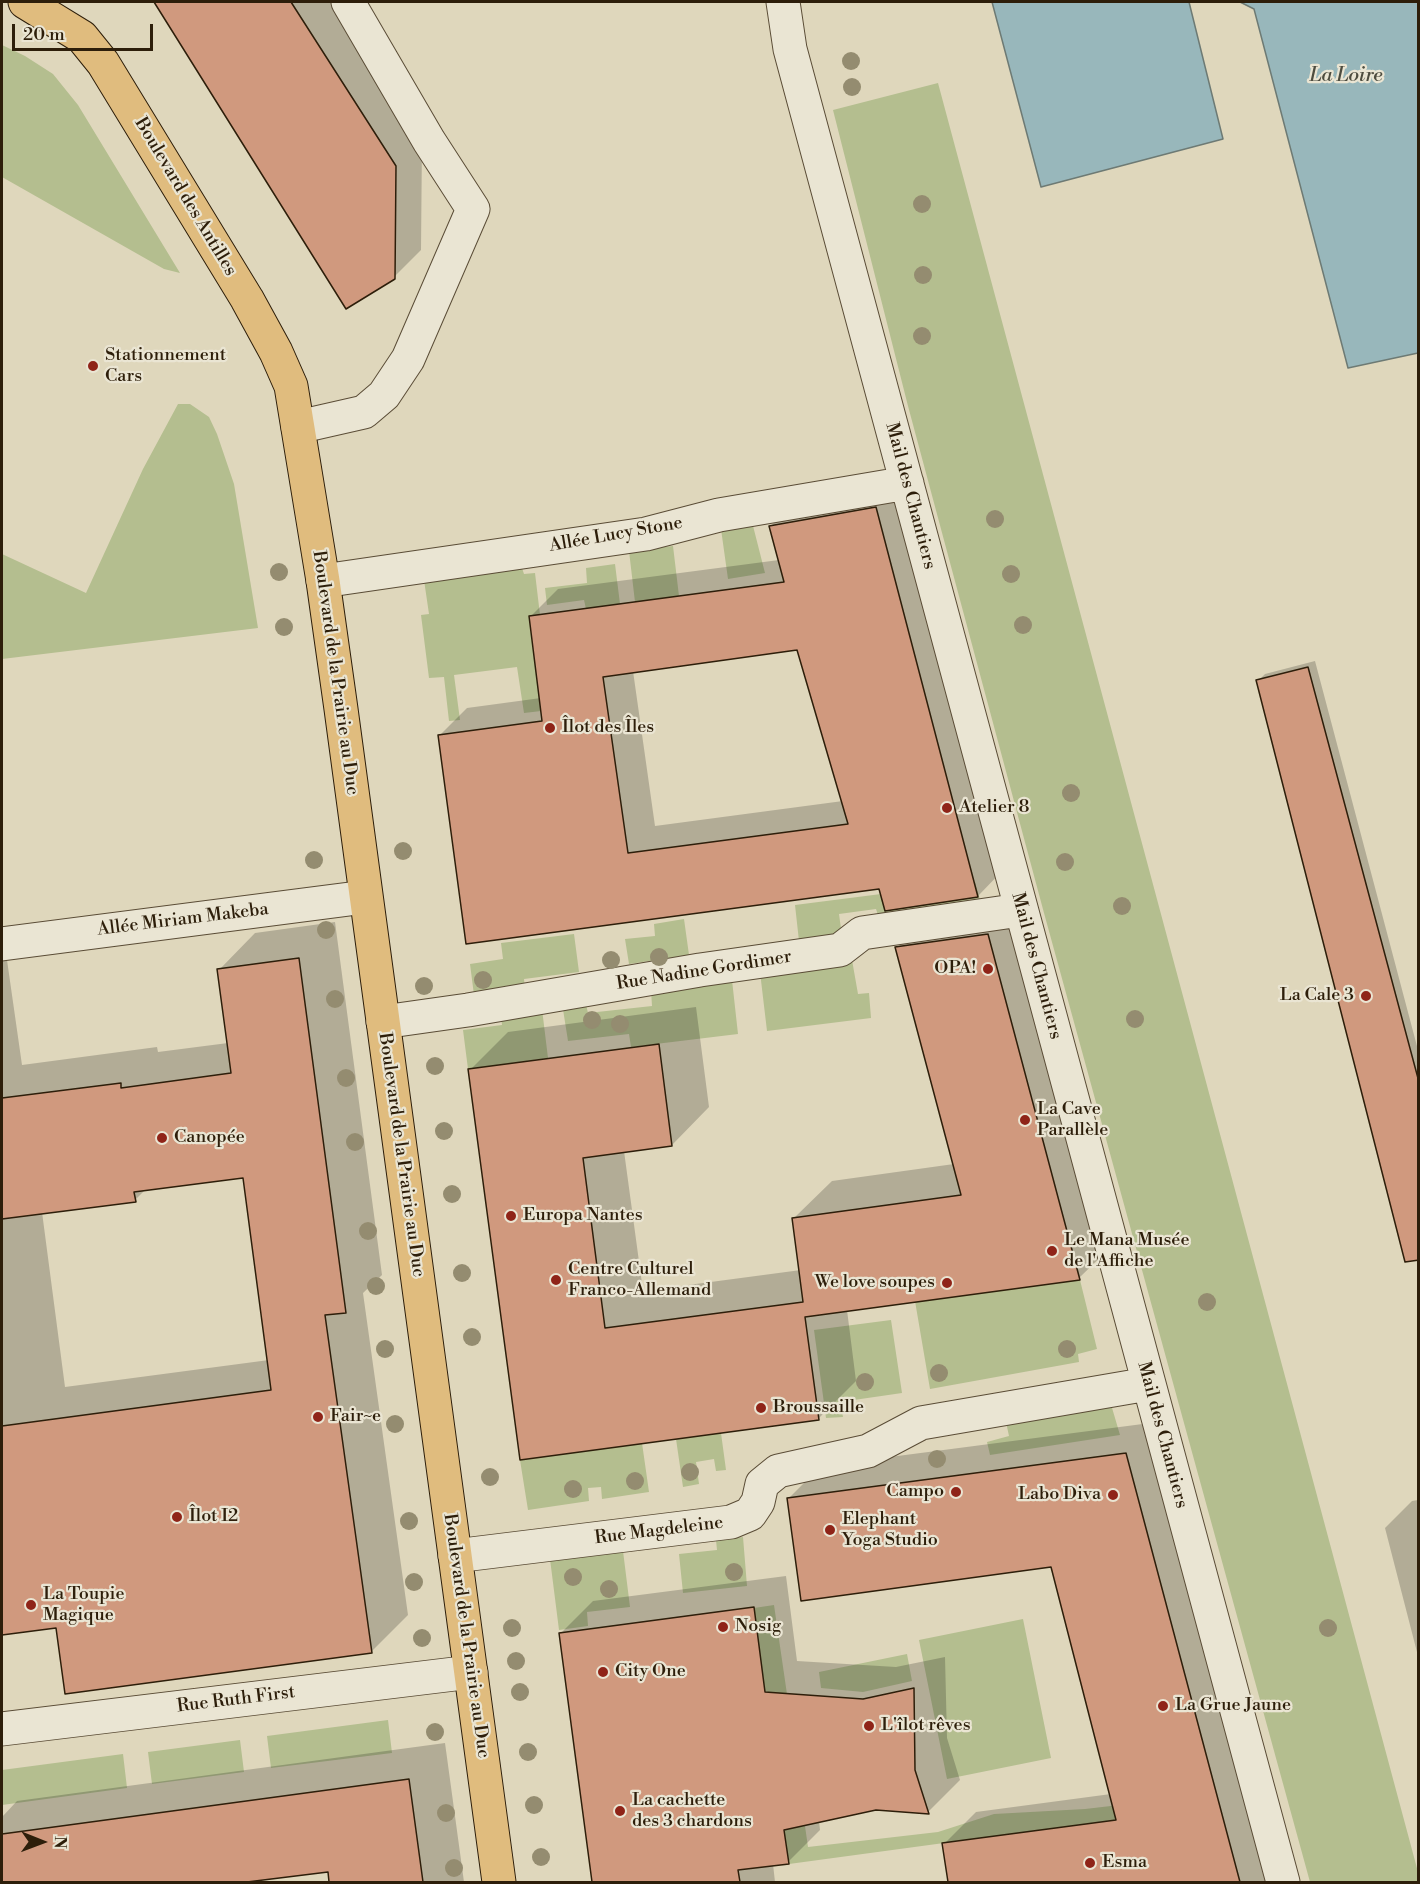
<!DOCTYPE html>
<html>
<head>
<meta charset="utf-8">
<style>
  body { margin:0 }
  #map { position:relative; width:1420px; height:1884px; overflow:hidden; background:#dfd7bc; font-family:"Libre Bodoni",serif }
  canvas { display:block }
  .frame { position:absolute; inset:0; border:3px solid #2d1e0a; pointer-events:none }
  .north { position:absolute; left:12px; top:1812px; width:60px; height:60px; -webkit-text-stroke:4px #eae5d3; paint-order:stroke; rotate:91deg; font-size:16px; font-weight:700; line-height:24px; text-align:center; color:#2d1e0a }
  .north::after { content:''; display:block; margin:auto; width:21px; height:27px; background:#2d1e0a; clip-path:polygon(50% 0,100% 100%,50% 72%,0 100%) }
  .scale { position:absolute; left:12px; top:24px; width:141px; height:27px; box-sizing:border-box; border:3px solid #2d1e0a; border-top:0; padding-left:8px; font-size:18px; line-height:21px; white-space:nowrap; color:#2d1e0a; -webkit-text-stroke:4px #eae5d3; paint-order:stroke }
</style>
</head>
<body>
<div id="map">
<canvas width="1420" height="1884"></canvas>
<div class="frame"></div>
<div class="north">N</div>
<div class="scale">20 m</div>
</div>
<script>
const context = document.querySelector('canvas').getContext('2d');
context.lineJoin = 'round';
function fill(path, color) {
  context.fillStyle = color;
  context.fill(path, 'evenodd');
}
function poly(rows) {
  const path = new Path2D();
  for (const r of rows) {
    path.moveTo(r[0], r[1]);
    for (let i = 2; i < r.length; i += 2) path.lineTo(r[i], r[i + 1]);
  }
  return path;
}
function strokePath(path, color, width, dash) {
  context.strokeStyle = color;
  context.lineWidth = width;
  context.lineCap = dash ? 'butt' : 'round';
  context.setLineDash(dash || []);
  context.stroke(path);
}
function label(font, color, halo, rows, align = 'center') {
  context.font = font + ' "Libre Bodoni",serif';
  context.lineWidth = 4.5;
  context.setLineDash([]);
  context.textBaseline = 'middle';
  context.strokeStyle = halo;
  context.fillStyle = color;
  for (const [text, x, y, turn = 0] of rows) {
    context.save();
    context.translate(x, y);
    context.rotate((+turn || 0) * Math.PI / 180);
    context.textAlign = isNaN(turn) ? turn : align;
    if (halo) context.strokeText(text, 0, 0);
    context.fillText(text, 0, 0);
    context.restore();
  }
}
const green = poly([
  [2,45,25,56,53,74,78,105,180,273,164,269,2,177],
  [938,83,1418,1872,1418,1882,1310,1882,1044,913,908,406,833,110],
  [178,404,190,404,209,417,217,434,234,484,258,628,2,659,2,554,86,593,143,469],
  [751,518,765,573,728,579,721,529],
  [673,546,679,596,635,602,629,551],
  [615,564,620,604,586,609,584,600,547,605,545,588,587,583,586,568],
  [522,568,524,574,535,573,540,615,529,617,541,711,524,713,517,667,454,675,460,720,449,721,444,677,429,678,421,615,429,614,424,580],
  [975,882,981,903,878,915,876,909,839,914,842,936,799,941,795,905],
  [684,919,689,955,629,964,625,939,655,936,654,924],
  [574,934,579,972,524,979,525,989,474,995,470,964,503,959,501,943],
  [852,960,858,994,869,993,871,1018,767,1031,760,972],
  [732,980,738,1034,631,1047,629,1034,568,1041,562,1003,585,1000,588,1013,652,1006,651,990],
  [542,1009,548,1058,468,1069,463,1030,502,1025,501,1017],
  [1080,1280,1097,1349,1078,1354,1079,1362,930,1389,915,1301],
  [891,1320,902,1393,840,1402,843,1417,826,1418,814,1330],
  [1110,1401,1120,1435,990,1455,987,1442,1009,1436,1006,1422],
  [721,1433,726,1470,716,1471,714,1459,696,1462,699,1484,683,1487,676,1439],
  [642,1443,649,1492,602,1499,601,1487,588,1488,589,1501,528,1510,520,1460],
  [743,1537,747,1586,683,1593,679,1554,717,1550,716,1540],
  [623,1551,630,1607,587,1612,588,1626,559,1630,550,1559],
  [774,1605,795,1749,773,1752,754,1608],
  [1023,1619,1051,1758,947,1779,919,1640],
  [907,1654,912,1681,863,1692,821,1688,819,1672],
  [388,1720,392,1753,271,1768,267,1736],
  [240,1740,244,1772,152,1784,148,1752],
  [123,1754,127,1788,2,1805,2,1770],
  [1214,1794,1217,1806,789,1864,784,1829,805,1826,808,1847,938,1832,994,1814,1085,1809]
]);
const water = poly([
  [992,2,1189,2,1223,139,1041,187,992,2],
  [1240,2,1418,2,1418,353,1348,368,1254,9,1240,2]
]);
const shadow = poly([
  [156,2,334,2,422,139,421,250,394,277,346,307],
  [903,481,1005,868,978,896,886,909,881,887,467,942,440,735,467,708,541,698,530,617,558,589,779,560,771,526,798,498],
  [798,649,843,801,655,826,633,671],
  [1315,661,1418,1050,1418,1231,1258,681,1265,674],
  [1026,897,1117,1241,1079,1278,847,1310,856,1381,818,1419,521,1458,470,1070,508,1032,696,1007,709,1107,672,1145,624,1151,643,1291,801,1270,794,1218,832,1181,954,1164,897,948,934,910],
  [335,922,382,1275,363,1293,408,1615,371,1652,58,1626,2,1634,2,925,22,1065,157,1047,158,1052,228,1043,219,970,255,933],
  [244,1176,269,1360,65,1387,42,1212,135,1200,146,1189],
  [1158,1422,1280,1882,949,1882,944,1844,976,1812,1111,1794,1052,1565,789,1498,821,1466],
  [1418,1500,1418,1656,1385,1528,1412,1501],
  [786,1576,797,1661,896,1667,945,1657,947,1738,960,1780,928,1812,876,1809,819,1821,820,1830,788,1862,773,1864,775,1882,594,1882,561,1633,593,1601],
  [445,1743,464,1882,331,1882,329,1870,236,1882,2,1882,2,1817,17,1801]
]);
const building = poly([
  [154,2,291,2,396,166,395,279,346,309,154,2],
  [876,507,978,897,885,911,879,889,466,944,438,735,542,721,529,616,784,582,769,526,876,507],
  [797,650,848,824,628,853,603,677,797,650],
  [1308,667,1419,1082,1419,1260,1405,1262,1256,680,1308,667],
  [988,934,1080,1280,805,1317,819,1420,520,1460,468,1069,659,1044,672,1146,583,1158,605,1328,803,1302,792,1218,961,1195,895,947,988,934],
  [299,958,346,1313,325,1315,372,1653,65,1694,56,1628,2,1635,2,1426,271,1390,243,1178,134,1192,136,1202,2,1219,2,1098,121,1083,121,1088,231,1073,217,969,299,958],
  [1126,1453,1240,1882,948,1882,942,1843,1116,1820,1051,1567,801,1601,787,1498,1126,1453],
  [754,1607,765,1692,863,1699,914,1688,915,1770,929,1814,876,1810,784,1830,789,1864,738,1870,740,1882,592,1882,559,1633,754,1607],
  [409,1779,423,1882,329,1882,328,1872,247,1882,2,1882,2,1834,409,1779]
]);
const minor = poly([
  [783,2,790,49,1283,1882],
  [298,427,364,412,384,395,408,359,473,209,429,141,348,2],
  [323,581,646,534,719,515,907,483],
  [2,944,365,897],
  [383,1022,468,1010,700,970,840,950,862,933,1020,910],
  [455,1556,731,1522,750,1514,758,1502,762,1484,778,1471,868,1451,921,1423,1148,1384],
  [2,1729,471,1672]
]);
const major = poly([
  [25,2,82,37,103,63,247,299,276,352,291,386,323,581,341,709,499,1882]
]);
const trees = [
  [851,61],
  [852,87],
  [922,204],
  [923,275],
  [922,336],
  [995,519],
  [279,572],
  [1011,574],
  [1023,625],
  [284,627],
  [1071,793],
  [403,851],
  [314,860],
  [1065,862],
  [1122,906],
  [326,930],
  [659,957],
  [611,960],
  [483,980],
  [424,986],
  [335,999],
  [1135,1019],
  [592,1020],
  [620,1024],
  [435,1066],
  [346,1078],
  [444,1131],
  [355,1142],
  [452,1194],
  [368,1231],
  [462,1273],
  [376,1286],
  [1207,1302],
  [472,1337],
  [385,1349],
  [1067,1349],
  [939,1373],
  [865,1382],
  [395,1424],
  [937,1459],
  [690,1472],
  [490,1477],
  [635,1481],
  [573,1489],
  [409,1521],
  [734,1572],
  [573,1577],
  [414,1582],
  [609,1589],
  [512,1628],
  [1328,1628],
  [422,1638],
  [516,1661],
  [520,1692],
  [435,1732],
  [528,1752],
  [534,1805],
  [446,1813],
  [541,1857],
  [454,1868]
];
const markers = [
  [93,366,6,"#8f2418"],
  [550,728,6,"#8f2418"],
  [947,808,6,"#8f2418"],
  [988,969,6,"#8f2418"],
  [1366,996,6,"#8f2418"],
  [1025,1120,6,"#8f2418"],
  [162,1138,6,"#8f2418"],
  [511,1216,6,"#8f2418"],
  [1052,1251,6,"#8f2418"],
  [556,1280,6,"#8f2418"],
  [947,1283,6,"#8f2418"],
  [761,1408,6,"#8f2418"],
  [318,1417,6,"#8f2418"],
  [956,1492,6,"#8f2418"],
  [1113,1495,6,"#8f2418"],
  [177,1517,6,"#8f2418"],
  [830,1530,6,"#8f2418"],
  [31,1605,6,"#8f2418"],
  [723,1627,6,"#8f2418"],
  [603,1672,6,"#8f2418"],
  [1163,1706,6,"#8f2418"],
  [869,1726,6,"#8f2418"],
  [620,1811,6,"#8f2418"],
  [1090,1863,6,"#8f2418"]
];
const streetNames = [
  ["Boulevard des Antilles",185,197,59],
  ["Mail des Chantiers",910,496,75],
  ["Allée Lucy Stone",616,535,-10],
  ["Boulevard de la Prairie au Duc",335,673,82],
  ["Allée Miriam Makeba",183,920,-7],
  ["Mail des Chantiers",1036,966,75],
  ["Rue Nadine Gordimer",704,971,-9],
  ["Boulevard de la Prairie au Duc",401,1155,82],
  ["Mail des Chantiers",1162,1435,75],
  ["Rue Magdeleine",659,1531,-7],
  ["Boulevard de la Prairie au Duc",466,1636,82],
  ["Rue Ruth First",236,1700,-7]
];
const poiNames = [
  ["Stationnement",105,356],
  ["Cars",105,377],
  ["Îlot des Îles",562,728],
  ["Atelier 8",959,808],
  ["OPA!",976,969,"right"],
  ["La Cale 3",1354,996,"right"],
  ["La Cave",1037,1110],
  ["Parallèle",1037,1131],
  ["Canopée",174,1138],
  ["Europa Nantes",523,1216],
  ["Le Mana Musée",1064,1241],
  ["de l'Affiche",1064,1262],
  ["Centre Culturel",568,1270],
  ["Franco-Allemand",568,1291],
  ["We love soupes",935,1283,"right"],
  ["Broussaille",773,1408],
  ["Fair~e",330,1417],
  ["Campo",944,1492,"right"],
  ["Labo Diva",1101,1495,"right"],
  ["Îlot I2",189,1517],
  ["Elephant",842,1520],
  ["Yoga Studio",842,1541],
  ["La Toupie",43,1595],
  ["Magique",43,1616],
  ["Nosig",735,1627],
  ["City One",615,1672],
  ["La Grue Jaune",1175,1706],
  ["L'îlot rêves",881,1726],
  ["La cachette",632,1801],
  ["des 3 chardons",632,1822],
  ["Esma",1102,1863]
];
const waterNames = [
  ["La Loire",1346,76]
];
fill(green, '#b4be8f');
fill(water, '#98b7bb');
strokePath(water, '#6d7a74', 1.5);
fill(shadow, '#0003');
fill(building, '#d0997e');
strokePath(building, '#2d1e0a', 1.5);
strokePath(minor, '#5a4c36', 35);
strokePath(major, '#2d1e0a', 35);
strokePath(minor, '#eae5d3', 33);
strokePath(major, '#e0bc7e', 33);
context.fillStyle = '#948c70';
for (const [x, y] of trees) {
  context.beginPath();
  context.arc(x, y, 9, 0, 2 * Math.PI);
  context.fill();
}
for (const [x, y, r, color] of markers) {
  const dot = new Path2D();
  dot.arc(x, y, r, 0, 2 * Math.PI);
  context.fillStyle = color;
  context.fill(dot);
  strokePath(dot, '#eae5d3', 2);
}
label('18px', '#2d1e0a', '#eae5d3', streetNames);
label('18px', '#2d1e0a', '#eae5d3', poiNames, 'left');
label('italic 20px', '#4d4c3f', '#eae5d3', waterNames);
</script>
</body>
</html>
